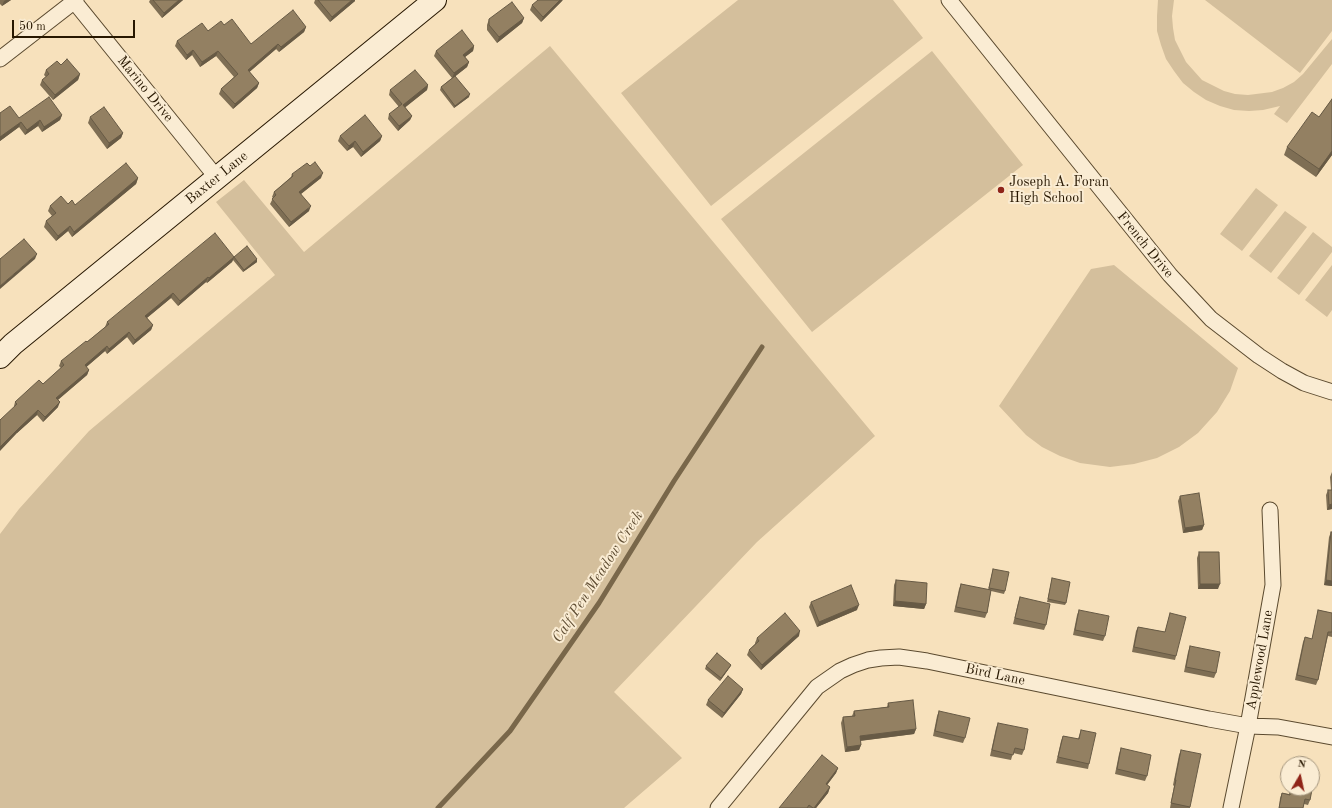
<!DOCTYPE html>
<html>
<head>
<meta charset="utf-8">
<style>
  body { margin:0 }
  #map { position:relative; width:1332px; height:808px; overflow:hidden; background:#f7e1bc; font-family:"Old Standard TT",serif }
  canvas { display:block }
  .north { position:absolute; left:1280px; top:756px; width:40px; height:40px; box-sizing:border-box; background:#faecd3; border:1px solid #a6977f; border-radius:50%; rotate:9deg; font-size:11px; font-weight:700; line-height:16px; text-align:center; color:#271700 }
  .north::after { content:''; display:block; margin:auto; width:14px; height:18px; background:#8f2418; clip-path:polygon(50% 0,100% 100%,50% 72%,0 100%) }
  .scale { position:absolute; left:12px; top:20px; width:123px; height:18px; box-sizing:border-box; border:2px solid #271700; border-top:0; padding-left:5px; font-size:12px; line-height:14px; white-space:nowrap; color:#271700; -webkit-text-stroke:3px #faecd3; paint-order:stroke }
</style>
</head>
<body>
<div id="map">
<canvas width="1332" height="808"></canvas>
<div class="north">N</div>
<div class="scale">50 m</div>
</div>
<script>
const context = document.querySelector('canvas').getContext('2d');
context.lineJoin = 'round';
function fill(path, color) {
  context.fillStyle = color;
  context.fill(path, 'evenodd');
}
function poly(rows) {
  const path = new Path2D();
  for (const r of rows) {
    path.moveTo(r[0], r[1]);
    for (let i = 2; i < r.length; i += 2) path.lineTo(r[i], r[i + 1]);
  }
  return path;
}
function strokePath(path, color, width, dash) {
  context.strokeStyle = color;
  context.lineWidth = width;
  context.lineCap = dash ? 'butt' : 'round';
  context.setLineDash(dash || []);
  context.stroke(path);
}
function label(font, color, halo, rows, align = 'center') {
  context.font = font + ' "Old Standard TT",serif';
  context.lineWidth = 4;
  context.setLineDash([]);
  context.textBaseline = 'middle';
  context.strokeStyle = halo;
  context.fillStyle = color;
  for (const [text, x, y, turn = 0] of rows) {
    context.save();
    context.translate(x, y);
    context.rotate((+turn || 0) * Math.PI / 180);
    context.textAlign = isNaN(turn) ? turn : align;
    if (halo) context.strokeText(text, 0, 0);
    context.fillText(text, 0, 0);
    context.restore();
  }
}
const green = poly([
  [738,0,893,0,923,38,711,206,621,93],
  [1158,0,1174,0,1172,16,1173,28,1175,40,1186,62,1202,80,1224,91,1235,94,1248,95,1272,92,1283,88,1294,82,1303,74,1332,39,1332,64,1287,123,1274,114,1280,106,1263,110,1249,111,1234,110,1220,106,1206,100,1194,92,1183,83,1174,71,1166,59,1161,45,1157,31,1157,16],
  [1205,0,1332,0,1332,31,1300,73],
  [550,46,875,436,757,542,614,692,682,758,624,808,0,808,0,534,19,509,89,431,275,275,216,202,244,180,304,252],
  [932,51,1023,165,812,332,721,219],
  [1256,188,1278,205,1242,251,1220,234],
  [1285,211,1307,227,1271,273,1249,256],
  [1313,232,1332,247,1332,252,1299,295,1277,278],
  [1114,265,1238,368,1230,391,1217,412,1198,433,1179,447,1157,458,1134,464,1110,467,1080,463,1060,456,1042,447,1026,435,999,406,1091,269],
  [1332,265,1332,310,1327,317,1305,300]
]);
const stream = poly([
  [438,808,510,731,599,603,674,481,762,347]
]);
const street = poly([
  [73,0,217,178],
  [949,0,1170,275,1211,319,1259,356,1282,371,1304,383,1332,392],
  [0,59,76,0],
  [718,808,817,687,840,671,853,665,868,660,881,658,899,657,927,661,1209,719,1248,726,1278,727,1332,737],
  [1231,808,1248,726,1273,585,1270,510]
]);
const secondary = poly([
  [0,357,13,344,435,0]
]);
const wall = poly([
  [0,0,11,0,2,6,0,4],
  [150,0,183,0,162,18,149,2],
  [315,0,355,0,355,1,330,22,314,3],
  [562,1,541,22,530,10,532,5],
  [524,18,522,23,497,43,487,30,487,25,489,19],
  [224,25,251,44,306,27,304,32,279,52,276,49,249,72,259,83,257,88,233,109,219,94,221,89,234,77,216,56,200,67,192,55,186,60,175,46,177,41],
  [474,46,473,51,465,57,469,62,467,67,455,76,469,97,454,108,440,90,441,87,452,78,434,56,436,51],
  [61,65,80,74,78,80,53,100,40,85,42,80,46,77,44,75,46,70],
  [428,85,427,90,405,107,412,116,410,120,398,131,388,119,389,114,399,107,389,95,390,90],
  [1332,99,1332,155,1316,177,1284,155,1287,147,1319,117],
  [0,113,19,118,62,115,60,120,42,132,38,126,25,135,19,127,0,141],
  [90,117,123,133,121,138,107,149,88,123],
  [340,136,382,136,380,141,361,157,353,147,347,151,338,141],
  [292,174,321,178,301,194,309,211,289,227,270,204,273,198,272,197,274,192,291,177],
  [138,178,136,184,72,237,68,231,56,241,44,227,46,221,52,216,48,211,50,206,68,204,75,205],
  [234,257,257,259,257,262,243,272,233,260,232,262,207,283,206,282,178,306,171,298,147,318,153,325,151,330,133,345,127,337,107,354,105,351,86,367,89,370,87,375,58,400,58,407,43,422,37,415,17,433,14,406,15,402,43,384,61,368,59,366,61,361,87,342,105,327,107,322],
  [1332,472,1332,509,1327,510,1326,495,1328,490,1331,490,1330,477],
  [1180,496,1204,525,1202,530,1183,533,1178,501],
  [1331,532,1332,586,1324,585,1329,537],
  [1199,552,1218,589,1198,589,1197,558],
  [993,569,1005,591,1004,594,991,591,987,613,985,618,954,612,959,589,961,584,988,590],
  [1052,578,1066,603,1065,605,1047,602],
  [896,580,926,604,924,609,893,606,894,585],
  [1020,597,1046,625,1044,630,1013,624,1018,603],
  [811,602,857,610,817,627,809,607],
  [1079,610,1105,636,1103,641,1073,635,1077,615],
  [1318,610,1332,613,1332,637,1328,636,1318,680,1316,685,1295,680,1303,642,1305,637,1312,639,1317,615],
  [1170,613,1176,656,1175,660,1132,652,1136,631,1138,627,1165,632],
  [799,636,761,670,747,655,749,650,755,644,755,643,757,638],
  [1190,646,1216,673,1214,678,1184,672,1188,652],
  [731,665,730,667,720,681,705,669,706,666],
  [743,689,741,694,722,718,706,705,708,700],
  [888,703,916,729,914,734,860,741,861,745,859,750,845,752,841,723,843,717,852,716,854,711,887,707],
  [939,711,965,738,963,743,933,736,937,716],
  [998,723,1024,750,1022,755,1013,753,1011,760,990,756,996,728],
  [1081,730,1089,764,1088,769,1056,763,1061,741,1063,736,1078,739],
  [1121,748,1147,776,1145,781,1115,774,1119,754],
  [1181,750,1190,807,1190,808,1170,808,1174,786,1173,785,1179,755],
  [838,768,836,773,827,785,830,787,828,793,816,808,779,808],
  [1290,788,1312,788,1310,800,1308,805,1304,804,1303,808,1279,808,1280,798,1282,793,1289,794]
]);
const shadedWall = poly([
  [6,0,11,0,2,6,4,1],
  [179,0,183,0,162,18,164,13],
  [352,0,355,0,355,1,330,22,332,17],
  [560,0,563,0,541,22,543,17],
  [524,18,522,23,497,43,499,37],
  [306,27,304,32,279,52,281,47],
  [278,44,276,49,246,75,248,70],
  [474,46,473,51,461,60,463,55],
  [193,50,192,55,186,60,187,55],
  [218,51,216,56,200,67,202,62],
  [469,62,467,67,452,79,454,73],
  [80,74,78,80,53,100,55,95],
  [259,83,257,88,233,109,235,104],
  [428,85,427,90,402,110,403,105],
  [470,94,469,97,454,108,455,106],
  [62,115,60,120,42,132,44,127],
  [412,116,410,120,398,131,399,126],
  [40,120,38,126,25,135,27,130],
  [21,122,19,127,0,141,0,137],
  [123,133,121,138,107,149,109,143],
  [382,136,380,141,361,157,363,152],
  [355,141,353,147,347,151,349,146],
  [1332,151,1332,155,1316,177,1319,169],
  [323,173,321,178,297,197,299,192],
  [138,178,136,184,72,237,74,232],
  [311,206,309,211,289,227,291,222],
  [70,226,68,231,56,241,58,236],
  [37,254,35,259,0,289,0,286],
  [234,257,232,262,207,283,209,278],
  [257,259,257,262,243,272,244,270],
  [208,277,206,282,178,306,180,301],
  [173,293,171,298,143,321,145,316],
  [153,325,151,330,133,345,135,340],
  [129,332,127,337,107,354,109,349],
  [107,346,105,351,83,370,85,365],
  [89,370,87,375,54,403,56,398],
  [60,402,58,407,43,422,45,417],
  [38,410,37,415,17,433,0,451,0,447,19,428],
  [1332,504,1332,509,1327,510,1329,505],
  [1204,525,1202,530,1183,533,1185,528],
  [1326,580,1332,581,1332,586,1324,585],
  [1200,584,1220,584,1218,589,1198,589],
  [895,601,926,604,924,609,893,606],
  [859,605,857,610,817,627,819,622],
  [800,631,799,636,761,670,762,665],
  [731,665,730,667,720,681,721,678],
  [743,689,741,694,722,718,724,713],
  [916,729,914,734,858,741,860,736],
  [861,745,859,750,845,752,847,747],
  [838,768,836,773,824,789,826,784],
  [830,787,828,793,816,808,814,808]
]);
const building = poly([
  [153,0,179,0,164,13,153,0],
  [318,0,352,0,332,17,318,0],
  [538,0,560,0,543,17,532,5,538,0],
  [512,2,524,18,499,37,489,25,489,19,512,2],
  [293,10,306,27,281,47,278,44,248,70,259,83,235,104,221,89,238,74,218,51,202,62,193,50,187,55,177,41,202,23,208,31,221,21,224,25,232,19,251,44,293,10],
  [462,30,474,46,463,55,469,62,454,73,436,51,462,30],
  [67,59,80,74,55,95,42,80,49,74,46,70,57,61,61,65,67,59],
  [415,70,428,85,403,105,412,116,399,126,389,114,402,104,390,90,415,70],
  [455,76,470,94,455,106,441,87,455,76],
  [49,97,62,115,44,127,40,120,27,130,21,122,0,137,0,113,10,106,19,118,49,97],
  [1332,99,1332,151,1319,169,1287,147,1312,112,1319,117,1332,99],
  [104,107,123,133,109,143,90,117,104,107],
  [365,115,382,136,363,152,355,141,349,146,340,136,365,115],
  [315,162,323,173,299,192,311,206,291,222,272,199,276,195,274,192,293,176,292,174,307,163,310,166,315,162],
  [126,163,138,178,74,232,70,226,58,236,46,221,56,213,50,206,61,196,68,204,72,200,75,205,126,163],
  [215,233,234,257,209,278,208,277,180,301,173,293,145,316,153,325,135,340,129,332,109,349,107,346,85,365,89,370,56,398,60,402,45,417,38,410,19,428,0,447,0,420,17,404,15,402,39,380,43,384,64,365,61,361,86,341,87,342,109,324,107,322,215,233],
  [24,239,37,254,0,286,0,259,24,239],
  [247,246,257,259,244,270,234,257,247,246],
  [1328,490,1332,490,1332,504,1329,505,1328,490],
  [1199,493,1204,525,1185,528,1180,496,1199,493],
  [1331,532,1332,532,1332,581,1326,580,1331,532],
  [1199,552,1219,552,1220,584,1200,584,1199,552],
  [993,569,1009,572,1005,591,989,588,993,569],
  [1052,578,1070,582,1066,603,1048,599,1052,578],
  [896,580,927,583,926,604,895,601,896,580],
  [961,584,991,590,987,613,956,607,961,584],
  [851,585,859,605,819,622,811,602,851,585],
  [1020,597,1050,604,1046,625,1015,618,1020,597],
  [1079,610,1109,616,1105,636,1075,630,1079,610],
  [1318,610,1332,613,1332,632,1328,632,1318,680,1297,675,1305,637,1312,639,1318,610],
  [785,613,800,631,762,665,749,650,759,641,757,638,785,613],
  [1170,613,1186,617,1176,656,1134,647,1138,627,1165,632,1170,613],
  [1190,646,1220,652,1216,673,1186,667,1190,646],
  [717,653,731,665,721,678,706,666,717,653],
  [728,676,743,689,724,713,708,700,728,676],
  [913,700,916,729,860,736,861,745,847,747,843,717,855,716,854,711,889,707,888,703,913,700],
  [939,711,970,718,965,738,935,731,939,711],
  [998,723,1028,729,1024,750,1015,748,1013,755,992,750,998,723],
  [1081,730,1096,733,1089,764,1058,757,1063,736,1079,739,1081,730],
  [1121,748,1151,755,1147,776,1117,769,1121,748],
  [1181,750,1201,754,1190,807,1171,803,1176,780,1175,780,1181,750],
  [822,755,838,768,826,784,830,787,814,808,813,808,809,805,807,808,779,808,822,755],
  [1312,768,1316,769,1310,800,1305,799,1303,808,1279,808,1282,793,1290,795,1291,788,1312,788,1312,768]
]);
const markers = [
  [1001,190,4,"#8f2418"]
];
const streetNames = [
  ["Marino Drive",145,89,51],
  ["Baxter Lane",217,178,-39],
  ["French Drive",1145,245,51],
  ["Applewood Lane",1260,660,-80],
  ["Bird Lane",995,675,12]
];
const poiNames = [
  ["Joseph A. Foran",1009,182],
  ["High School",1009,198]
];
const waterNames = [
  ["Calf Pen Meadow Creek",598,577,-57]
];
fill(green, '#d4bf9c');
strokePath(stream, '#79674a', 5);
strokePath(street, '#5b4a2f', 17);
strokePath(secondary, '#271700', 24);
strokePath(street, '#faecd3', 15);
strokePath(secondary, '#faecd3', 22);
fill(wall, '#7e6e54');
fill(shadedWall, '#675a45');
fill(building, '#938062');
strokePath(building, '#675a45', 1);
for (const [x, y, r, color] of markers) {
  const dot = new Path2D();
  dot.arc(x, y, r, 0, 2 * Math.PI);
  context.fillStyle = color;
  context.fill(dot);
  strokePath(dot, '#faecd3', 1.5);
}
label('14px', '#271700', '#faecd3', streetNames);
label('14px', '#271700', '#faecd3', poiNames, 'left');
label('italic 15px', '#5e4c32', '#faecd3', waterNames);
</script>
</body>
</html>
